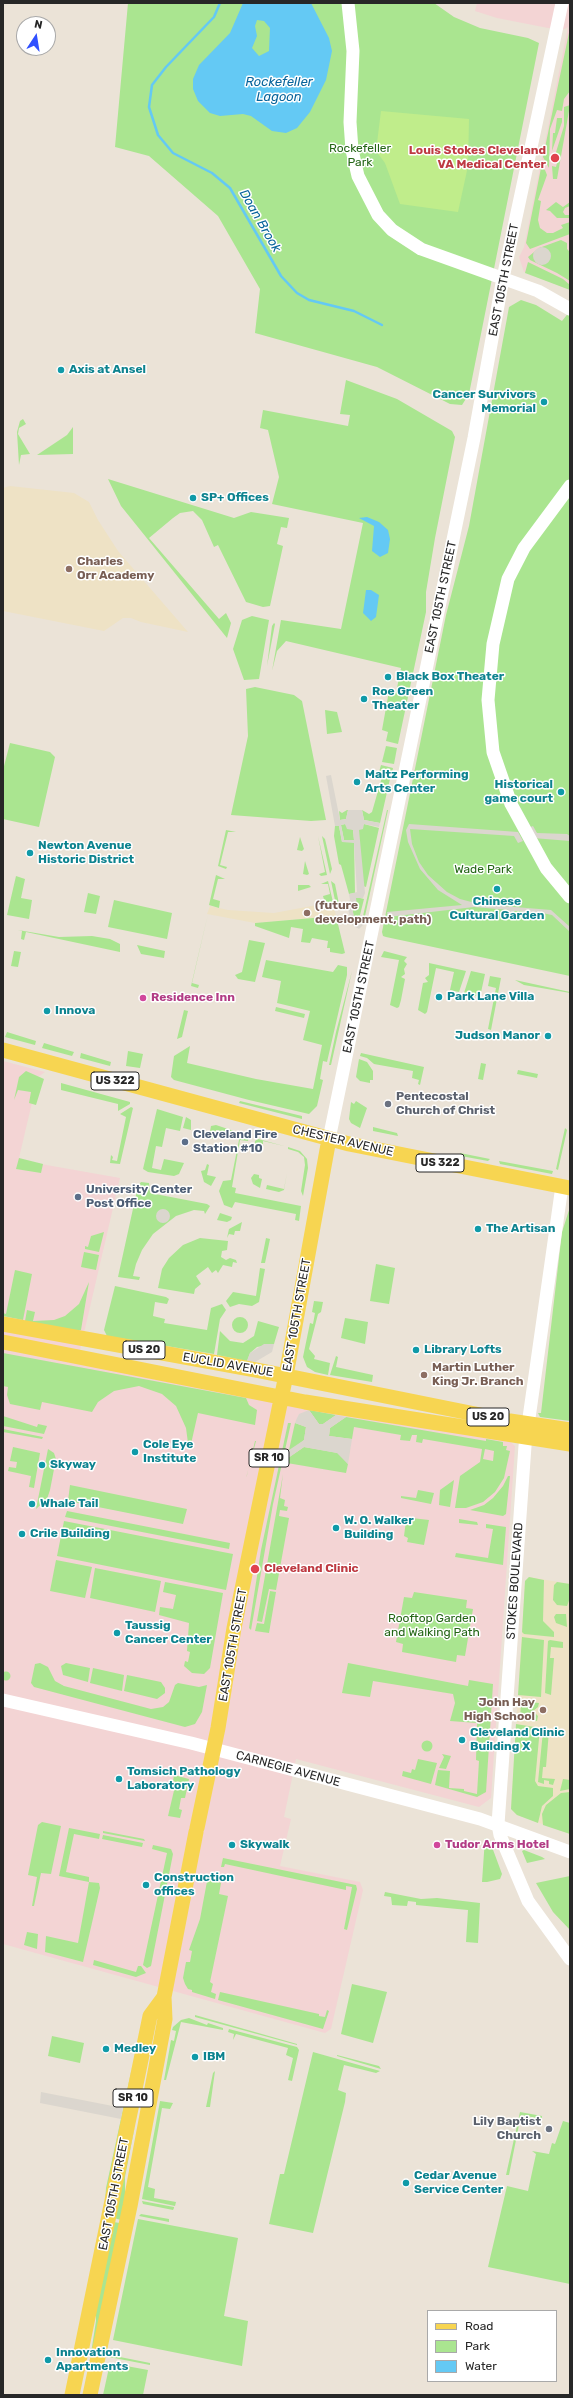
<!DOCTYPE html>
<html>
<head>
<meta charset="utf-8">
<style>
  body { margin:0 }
  #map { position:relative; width:573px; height:2398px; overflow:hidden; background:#ebe3d7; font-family:Rubik,sans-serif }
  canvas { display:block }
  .frame { position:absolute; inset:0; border:4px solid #272727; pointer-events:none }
  .legend { position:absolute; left:427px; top:2310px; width:130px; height:72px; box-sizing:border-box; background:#fff; border:1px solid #a9a9a9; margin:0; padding:5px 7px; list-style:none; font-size:12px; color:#272727 }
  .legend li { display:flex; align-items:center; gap:8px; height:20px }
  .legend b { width:20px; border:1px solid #a9a9a9 }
  .north { position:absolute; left:16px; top:16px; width:40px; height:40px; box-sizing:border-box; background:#fff; border:1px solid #a9a9a9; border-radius:50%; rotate:12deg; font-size:11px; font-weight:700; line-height:16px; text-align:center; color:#272727 }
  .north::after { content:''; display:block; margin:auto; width:14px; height:18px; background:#3050ff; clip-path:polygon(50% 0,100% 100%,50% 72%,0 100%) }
</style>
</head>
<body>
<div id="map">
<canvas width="573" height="2398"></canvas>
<div class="frame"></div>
<ul class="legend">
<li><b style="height:5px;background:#f7d551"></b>Road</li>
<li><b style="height:11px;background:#aae590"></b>Park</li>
<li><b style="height:11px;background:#64c9f4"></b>Water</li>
</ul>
<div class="north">N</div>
</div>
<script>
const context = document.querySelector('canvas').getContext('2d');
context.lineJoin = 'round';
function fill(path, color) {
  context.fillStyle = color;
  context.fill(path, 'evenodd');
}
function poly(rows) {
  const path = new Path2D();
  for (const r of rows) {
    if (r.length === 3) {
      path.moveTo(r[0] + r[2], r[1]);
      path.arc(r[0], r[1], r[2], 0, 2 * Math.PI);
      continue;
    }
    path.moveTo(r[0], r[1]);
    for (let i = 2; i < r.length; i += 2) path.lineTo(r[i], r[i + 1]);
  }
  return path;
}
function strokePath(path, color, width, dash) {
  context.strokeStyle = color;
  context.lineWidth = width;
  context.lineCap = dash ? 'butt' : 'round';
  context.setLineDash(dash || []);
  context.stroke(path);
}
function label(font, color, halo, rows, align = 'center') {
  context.font = font + ' Rubik,sans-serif';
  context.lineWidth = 3;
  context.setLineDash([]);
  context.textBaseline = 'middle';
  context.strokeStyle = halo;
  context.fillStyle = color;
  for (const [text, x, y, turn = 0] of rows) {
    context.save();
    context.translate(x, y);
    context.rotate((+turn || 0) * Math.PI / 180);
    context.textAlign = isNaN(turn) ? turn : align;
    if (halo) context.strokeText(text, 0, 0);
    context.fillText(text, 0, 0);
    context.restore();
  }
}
const education = poly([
  [10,486,74,493,89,502,98,520,118,551,188,632,141,622,131,618,123,618,104,631,3,611,3,488],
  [333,902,336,916,255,923,207,914,210,906,228,910,274,913],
  [529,1577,570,1584,570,1834,517,1815,511,1809,525,1581]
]);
const medical = poly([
  [477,3,570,3,570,290,524,272,519,257,524,247,568,27,565,29,548,28,497,18,475,11],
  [3,1061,45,1072,38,1077,19,1158,24,1161,120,1178,77,1363,510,1441,515,1446,491,1798,479,1807,296,1759,284,1817,291,1819,280,1866,360,1882,363,1890,331,2029,325,2033,3,1944]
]);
const green = poly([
  [128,3,434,3,454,17,480,28,528,38,539,43,469,394,462,405,450,404,377,367,255,333,260,289,218,216,149,156,115,147],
  [570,28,570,91,564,99,562,111,557,110,550,129,549,168,543,157],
  [570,105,557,179,553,179,552,166,556,167,557,163,553,162,564,126,564,107],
  [557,118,562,118,562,122,552,151,553,133,555,133],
  [541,168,545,170,547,175,538,200,541,201,538,220,540,228,547,233,553,233,563,228,561,225,570,222,570,234,530,249,526,243],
  [556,202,563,207,570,202,570,206,565,208,563,212,565,215,570,215,570,218,557,218,550,211,546,210],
  [561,240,567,243,567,249,570,252,570,281,557,273,530,260,528,257,539,248],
  [528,262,563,279,570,285,570,290,525,273],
  [521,300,536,305,562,321,570,311,570,976,386,937,383,936,382,932,446,615,469,526,509,307],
  [346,380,397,399,452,431,455,437,435,538,426,592,426,612,398,744,386,741,388,732,382,730,389,691,396,693,401,668,286,641,277,651,272,671,281,620,341,629,363,523,272,504,279,477,268,430,260,428,263,410,348,426,350,415,340,414],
  [23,419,26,424,19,428,18,434,30,454,21,455,19,465,17,432,20,421],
  [73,427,73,454,37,455,67,435],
  [108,479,234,518,251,512,289,518,287,528,281,527,277,544,283,546,270,606,263,607,246,602,218,545,214,547,202,520,193,511,180,513,173,518,149,538,219,619,226,613,231,623,227,638,121,506],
  [252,616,269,620,259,679,244,680,233,649,242,620],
  [274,623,275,624,267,666,272,626],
  [255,687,294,695,302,701,326,820,311,821,231,815,248,736,246,689],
  [325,710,337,712,342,732,327,734],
  [10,743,50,752,55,757,39,827,3,819,3,770],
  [386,746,397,748,394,764,382,762],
  [381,765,393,768,391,778,382,776,379,772],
  [382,777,390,779,380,823,364,820,362,810,369,814,372,812],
  [347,810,348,810,346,819,340,820,339,811,342,813],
  [387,810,388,810,365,916,363,916],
  [345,824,353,830,354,840,344,840,341,825],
  [364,824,379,828,366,887,363,886,358,829],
  [335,826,339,826,342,842,354,842,355,893,349,894,341,865,339,864,334,836],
  [226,830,236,832,228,832,220,865,227,867,226,869,218,866],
  [318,836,327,875,321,876,319,874,325,872],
  [322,836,325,839,332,869,330,874],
  [300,837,304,849,302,851,297,850],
  [305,861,309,874,307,875,303,874],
  [216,875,225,879,218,879,213,899,220,901,219,908,209,905],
  [16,876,25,879,21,898,32,900,29,919,7,915],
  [328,881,333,902,325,903,323,896,330,894,328,884,321,884],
  [331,881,335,884,340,909,337,910],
  [298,885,309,885,311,887,298,891],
  [88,893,100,896,96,914,84,912],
  [356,897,364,899,358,923,355,923,352,907],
  [114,900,172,913,167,939,108,927],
  [208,914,192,983,199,985,198,988,191,986],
  [336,916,345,953,342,954,330,952,330,948,327,948,328,941,312,938,310,943,301,942,303,929,291,927,289,938,255,926,255,923],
  [18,930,59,937,92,936,110,939,120,944,120,952,26,932,24,940,21,939,22,931],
  [249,940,265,943,255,982,238,979,235,975,242,972],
  [137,945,165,951,164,958,141,954],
  [14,951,21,952,18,967,11,966],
  [384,951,407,957,404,961,407,964,404,969,405,974,401,977,405,979,401,1000,399,1007,397,1008,390,1005,399,960,381,957],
  [266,960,333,972,338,965,347,967,347,975,327,1062,323,1061,320,1079,323,1080,317,1106,309,1114,249,1100,174,1080,171,1077,174,1056,190,1046,187,1063,256,1079,313,1089,322,1045,303,1040,310,1011,277,1003,281,981,262,977],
  [429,963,466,971,459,992,450,990,454,972,436,968,427,1012,425,1014,418,1010,423,983,428,982,425,978,429,975],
  [352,971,331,1065,329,1065,336,1032],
  [471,971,485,974,480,997,464,993],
  [490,976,501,978,491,1030,488,1029,496,988,488,986],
  [515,980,570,992,570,993,524,985],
  [276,1007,305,1014,304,1018,275,1011],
  [184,1010,188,1011,182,1037,177,1039],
  [7,1032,36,1041,35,1045,5,1037],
  [44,1043,74,1052,72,1056,42,1048],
  [128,1051,143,1054,140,1068,126,1066],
  [81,1053,111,1062,110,1066,80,1058],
  [361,1053,424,1067,420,1085,418,1084,419,1080,412,1078,413,1071,374,1064,367,1058,360,1056],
  [359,1059,367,1062,373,1071,373,1080,370,1080,370,1083,360,1081,356,1077],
  [481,1063,486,1064,483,1080,478,1079],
  [518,1070,538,1074,537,1078,517,1074],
  [26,1071,44,1079,36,1105,29,1103,31,1092,18,1090,14,1100,19,1077],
  [61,1083,130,1102,130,1104,118,1111,118,1104,61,1090],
  [240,1101,302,1116,302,1119,239,1103],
  [356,1101,367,1108,360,1128,351,1123,349,1119,351,1102,354,1104],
  [131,1107,133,1108,120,1164,110,1163,111,1155,113,1157,112,1160,117,1161,126,1117,120,1114],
  [157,1109,183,1117,180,1131,166,1128,162,1147,156,1146,152,1168,161,1170,164,1159,184,1163,179,1174,174,1176,148,1172,143,1169],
  [186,1117,191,1120,191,1130,183,1128],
  [216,1125,249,1136,248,1141,240,1140,232,1187,236,1188,235,1193,301,1206,299,1221,295,1220,296,1214,235,1202,232,1208,224,1205,219,1191,223,1181,231,1180,240,1135,216,1130,214,1139,209,1137,211,1126],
  [373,1127,397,1133,398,1136,373,1131],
  [565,1128,567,1130,558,1170,556,1169],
  [258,1139,284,1146,263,1141,263,1144,255,1145,255,1141],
  [288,1147,300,1151,307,1159,308,1168,303,1196,301,1191,305,1165,304,1157,298,1152,288,1149],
  [460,1153,490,1159,488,1161,461,1156],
  [19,1158,43,1164,41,1173,16,1169],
  [499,1161,553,1171,552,1174,500,1164],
  [207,1164,209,1165,207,1175,216,1177,211,1186,204,1182,201,1171,205,1170],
  [287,1173,284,1190,279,1192,266,1189,267,1185,284,1189],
  [254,1174,259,1175,259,1178,262,1179,260,1188,253,1184,251,1178],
  [141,1182,149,1183,150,1193,207,1204,210,1206,205,1214,204,1211,194,1210,176,1216,153,1234,142,1250,136,1264,133,1276,140,1277,139,1280,118,1277,138,1186],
  [570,1207,570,1421,540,1417,538,1413,541,1413,562,1232],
  [220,1213,232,1217,231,1220,227,1222,217,1220],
  [242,1222,240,1231,235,1231,234,1235,229,1234,227,1238,229,1229],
  [104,1232,99,1252,85,1249,85,1246,88,1247,91,1236],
  [200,1238,228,1241,227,1250,222,1251,221,1257,226,1260,230,1258,236,1260,237,1263,233,1262,232,1267,223,1265,218,1273,216,1270,212,1273,208,1267,196,1276,201,1284,195,1289,194,1294,158,1288,162,1269,169,1258,183,1245],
  [266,1238,270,1239,265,1263,261,1263],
  [84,1252,99,1255,96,1270,81,1267],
  [376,1264,395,1268,389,1304,370,1301],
  [260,1268,265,1269,259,1302,252,1306,239,1304,230,1307,226,1301,233,1292,256,1296],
  [15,1270,32,1274,23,1320,3,1316,3,1313,6,1314],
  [89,1282,81,1330,78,1331,25,1321,27,1310,35,1312,33,1321,54,1320,65,1316,79,1304],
  [115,1286,166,1297,169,1299,167,1304,155,1302,153,1316,165,1319,164,1323,207,1330,211,1308,222,1304,226,1310,220,1319,214,1354,107,1336,104,1330],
  [314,1301,323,1302,321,1312,318,1314,309,1349,315,1356,314,1359,330,1363,328,1375,315,1372,307,1367,303,1357,310,1323,313,1324,315,1313,312,1312],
  [240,1325,8],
  [345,1318,368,1322,365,1344,341,1338],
  [258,1321,279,1327,274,1344,257,1347,250,1353,247,1361,217,1355,220,1331,230,1341,243,1343,254,1336],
  [3,1353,246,1398,249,1405,257,1410,255,1425,198,1413,191,1444,188,1443,186,1428,176,1406,162,1394,139,1386,114,1391,98,1402,92,1412,42,1402,40,1410,10,1404,7,1395,8,1387,3,1386],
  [336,1356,338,1357,336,1367,373,1375,372,1382,330,1375],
  [309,1410,336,1415,323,1424,319,1424],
  [3,1416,37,1427,38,1424,47,1426,44,1434,3,1426],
  [346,1417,486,1441,486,1439,503,1442,503,1446,507,1446,506,1450,510,1451,504,1478,495,1492,483,1502,466,1508,455,1508,460,1476,480,1462,482,1449,423,1439,422,1443,416,1442,417,1435,412,1435,410,1441,400,1440,401,1435,354,1427,352,1439,329,1436,330,1428],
  [485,1449,494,1451,493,1461,483,1459],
  [288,1423,291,1423,273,1504,251,1630,249,1628,261,1550],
  [295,1423,306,1427,304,1440,291,1451,289,1450],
  [3,1429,43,1437,42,1439,3,1432],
  [255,1441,256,1441,246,1478,247,1475],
  [13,1447,40,1453,34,1488,29,1487,31,1476,8,1471,9,1467,16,1468,17,1462,10,1461],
  [304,1447,338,1453,348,1464,346,1473,287,1463,288,1458],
  [48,1449,54,1453,56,1459,50,1490,47,1499,36,1509],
  [283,1474,280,1498,285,1500,284,1506,288,1507,287,1511,280,1510,279,1516,289,1518,276,1590,269,1589,262,1622,257,1621],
  [508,1476,510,1476,506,1514,503,1516,470,1510,484,1505,493,1498,503,1486],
  [454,1480,450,1507,439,1505,440,1490],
  [70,1485,187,1509,183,1524,68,1501],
  [418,1490,434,1493,431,1504,401,1498,401,1496,416,1498],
  [67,1511,230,1543,229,1549,65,1517],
  [412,1518,429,1520,424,1545,407,1542,408,1538,404,1536,406,1521,411,1522],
  [459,1519,477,1522,478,1525,459,1523],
  [64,1521,233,1554,226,1590,57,1556],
  [486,1524,506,1527,503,1565,455,1557,456,1553,488,1558,493,1529,486,1528],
  [56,1560,92,1567,85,1598,50,1591],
  [95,1568,161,1581,155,1612,90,1598],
  [529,1577,544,1580,543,1621,554,1632,554,1637,524,1634,522,1632,525,1581],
  [165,1582,223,1593,210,1668,204,1674,192,1673,184,1666,185,1661,188,1662,190,1652,187,1651,189,1623,159,1615,160,1607,173,1609,176,1595,163,1592],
  [557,1582,570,1584,570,1598,567,1606,557,1605,553,1600,554,1585],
  [270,1591,276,1592,269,1633,255,1631,257,1623,264,1624],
  [414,1592,467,1600,466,1608,473,1609,465,1656,457,1655,456,1662,402,1652,403,1644,396,1642,404,1597,412,1598],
  [556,1614,566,1614,567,1627,556,1623,554,1617],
  [522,1637,544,1640,541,1697,518,1695],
  [550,1640,563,1642,563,1648,551,1647,550,1658,554,1658,551,1695,545,1693,548,1641],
  [40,1663,48,1667,55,1681,64,1686,151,1709,163,1707,169,1702,175,1685,178,1683,199,1687,207,1685,202,1712,195,1724,185,1727,34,1687,31,1683,35,1664],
  [66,1663,90,1668,88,1682,63,1675,61,1666],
  [348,1663,468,1686,469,1680,493,1684,486,1792,477,1797,435,1785,438,1770,450,1771,449,1788,464,1789,464,1791,477,1794,479,1761,476,1760,477,1723,450,1721,455,1703,453,1694,373,1681,370,1697,342,1693],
  [93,1668,124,1675,122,1691,90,1683],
  [6,1676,4.5],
  [127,1675,161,1682,165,1688,165,1693,157,1699,124,1691],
  [521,1701,539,1703,538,1707,533,1711,538,1716,537,1721,520,1719],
  [516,1724,540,1728,535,1781,538,1786,553,1788,553,1796,542,1806,538,1823,517,1815,511,1809],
  [543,1731,549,1731,546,1767,543,1767,542,1778,555,1779,553,1785,549,1784,549,1781,544,1780,544,1784,538,1782],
  [427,1746,5.5],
  [442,1754,451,1756,446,1769,439,1768,444,1757],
  [418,1759,437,1763,431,1784,402,1776,403,1771,411,1773,412,1769,415,1770],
  [174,1775,189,1779,185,1798,181,1798,179,1809,182,1810,180,1818,168,1816,176,1782,173,1781],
  [563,1779,570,1780,570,1789,560,1791],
  [570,1792,570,1834,543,1825,542,1814,546,1805,561,1793],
  [42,1822,61,1826,51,1874,41,1873,34,1906,32,1906,37,1877,28,1875,38,1825],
  [69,1828,100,1834,99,1839,74,1834,66,1872,89,1877,89,1882,99,1883,100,1888,83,1962,45,1952,46,1936,78,1943,89,1882,59,1876],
  [103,1831,144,1839,145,1841,103,1833],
  [103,1835,143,1843,142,1847,102,1839],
  [485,1838,492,1847,502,1874,500,1879,487,1882,482,1882],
  [153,1845,171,1849,173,1854,151,1966,147,1968,143,1965,167,1853,152,1849],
  [524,1850,542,1857,545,1859,527,1863,522,1851],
  [223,1858,356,1885,357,1889,347,1930,344,1929,352,1887,346,1886,346,1890,225,1864,224,1867,221,1867],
  [208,1876,219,1878,218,1882,221,1883,219,1894,228,1896,210,1982,213,1984,211,1992,216,1994,215,1999,192,1992,192,1990,188,1989,185,1984,183,1978,186,1962,190,1962,192,1951,189,1950,200,1919],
  [570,1876,570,1930,553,1912,536,1883],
  [385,1892,421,1899,437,1898,480,1903,478,1943,466,1942,468,1910,416,1905,416,1902,408,1901,407,1906,392,1905,391,1897,384,1896],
  [27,1932,38,1934,37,1949,24,1945],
  [94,1960,136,1972,138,1966,141,1966,146,1973,136,1977,93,1965],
  [352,1984,387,1992,373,2043,341,2034],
  [220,1992,319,2014,319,2016,325,2017,327,2010,329,2011,323,2029,218,2000],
  [195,2015,297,2044,297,2045,195,2017],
  [189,2018,207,2025,208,2023,223,2028,223,2030,181,2022,166,2080,164,2080,171,2040,174,2041,176,2031,172,2030,173,2027,181,2020],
  [229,2029,297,2047,299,2050,292,2081,288,2080,293,2058,286,2055,288,2048,236,2034,233,2040,234,2034,228,2032],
  [52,2036,84,2043,80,2063,48,2056],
  [313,2052,380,2071,376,2073,344,2065,338,2090,346,2093,345,2102,313,2233,269,2224,280,2174,284,2174],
  [337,2055,379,2066,381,2069,337,2056],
  [133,2063,105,2203,106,2188],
  [215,2071,210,2107,206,2107,213,2073],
  [160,2101,173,2103,170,2109,162,2108,148,2187,155,2189,154,2198,176,2202,175,2206,142,2199],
  [520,2112,542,2116,542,2119,521,2115,509,2175,506,2175],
  [563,2121,570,2123,570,2284,488,2267,507,2186,528,2191,536,2154,532,2151,549,2154,552,2143,555,2144],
  [135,2125,125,2177,125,2199,121,2220,114,2218],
  [142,2201,174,2207,174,2208,173,2210,143,2204],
  [141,2214,169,2219,169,2222,139,2216],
  [138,2219,238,2238,224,2316,248,2321,242,2366,113,2340],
  [113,2222,120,2223,89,2366,96,2321,96,2303],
  [110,2355,150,2363,150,2365,109,2357],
  [110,2363,148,2370,143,2395,103,2395]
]);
const pitch = poly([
  [381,111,469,119,468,166,458,212,400,204,385,163,376,151]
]);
const plaza = poly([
  [542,256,9],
  [331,775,340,820,346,819,348,810,362,810,364,820,380,823,379,827,364,824,363,829,359,830,365,893,363,898,356,898,357,906,352,907,355,923,358,923,360,915,365,916,363,925,359,929,352,925,347,905,350,900,349,894,357,892,354,843,342,842,339,826,335,826,326,776],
  [345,824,347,829,353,830,354,840,344,840,341,825],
  [409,824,518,832,523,841,518,843,514,836,410,829,412,844,419,862,428,875,447,892,460,899,479,904,551,910,570,927,570,932,552,915,542,913,541,916,536,915,535,912,528,912,527,915,522,914,522,911,514,911,514,914,508,913,509,910,474,907,388,917,387,912,462,905,438,890,420,869,408,842,406,830],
  [533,826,537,833,567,834,570,836,570,841,533,838,528,828],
  [163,1216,7],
  [264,1344,274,1344,272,1352,255,1362,247,1361,250,1353],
  [309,1410,319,1424,323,1424,336,1415,346,1417,330,1428,329,1436,352,1439,348,1464,337,1453,304,1447,288,1458,289,1450,304,1440,306,1427,295,1423,297,1418,299,1414],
  [41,2092,123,2108,121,2119,40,2103]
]);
const water = poly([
  [243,3,311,3,329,38,332,51,326,80,310,112,297,128,286,133,272,131,251,116,243,114,220,116,210,113,198,101,193,89,193,79,199,65,230,33],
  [257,20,264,21,270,28,269,51,259,56,252,48,257,36,255,26],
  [367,517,379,522,388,530,390,539,388,553,380,557,372,551,374,526,359,518],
  [366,590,371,590,379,595,376,617,371,621,363,613]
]);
const stream = poly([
  [220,3,214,17,166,67,152,85,149,107,158,135,173,153,212,173,230,188,281,276,297,293,309,300,354,311,382,325]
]);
const secondary = poly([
  [348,3,353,51,350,122,352,150,358,176,378,215,392,230,421,249,538,291,570,309],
  [570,486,524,548,508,579,493,644,488,700,493,752,511,804,546,868,570,897],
  [329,1139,474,438,503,278,562,3],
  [562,1186,525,1446,498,1824,500,1835,528,1901,570,1959],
  [3,1700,191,1743,480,1819,570,1852]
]);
const primary = poly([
  [3,1050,349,1144,570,1188],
  [3,1324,256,1370,510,1421,570,1430],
  [3,1342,305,1402,570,1444],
  [197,1828,218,1728,234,1628,287,1370,329,1139],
  [72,2395,150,2016,164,1997],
  [90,2395,130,2206,165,2019,164,1997,196,1832]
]);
const markers = [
  [555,158,5,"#e0444e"],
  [61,370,4,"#0f9aa8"],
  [544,402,4,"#0f9aa8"],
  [193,498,4,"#0f9aa8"],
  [69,569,4,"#8d6e63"],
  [388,677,4,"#0f9aa8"],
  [364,699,4,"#0f9aa8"],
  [357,782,4,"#0f9aa8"],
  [561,792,4,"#0f9aa8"],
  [30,853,4,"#0f9aa8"],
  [497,889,4,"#0f9aa8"],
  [307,913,4,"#8d6e63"],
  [439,997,4,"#0f9aa8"],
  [143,998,4,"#d1479c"],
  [47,1011,4,"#0f9aa8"],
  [548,1036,4,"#0f9aa8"],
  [388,1104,4,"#6b7280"],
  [185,1142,4,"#5c6f8a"],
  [78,1197,4,"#5c6f8a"],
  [478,1229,4,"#0f9aa8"],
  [416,1350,4,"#0f9aa8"],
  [424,1375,4,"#8d6e63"],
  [135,1452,4,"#0f9aa8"],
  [42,1465,4,"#0f9aa8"],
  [32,1504,4,"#0f9aa8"],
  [336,1528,4,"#0f9aa8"],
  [22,1534,4,"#0f9aa8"],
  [255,1569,5,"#e0444e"],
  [117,1633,4,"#0f9aa8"],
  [543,1710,4,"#8d6e63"],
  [462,1740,4,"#0f9aa8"],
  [119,1779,4,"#0f9aa8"],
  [232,1845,4,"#0f9aa8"],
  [437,1845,4,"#d1479c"],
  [146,1885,4,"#0f9aa8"],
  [106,2049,4,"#0f9aa8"],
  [195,2057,4,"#0f9aa8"],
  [549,2129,4,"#6b7280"],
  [406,2183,4,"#0f9aa8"],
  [48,2360,4,"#0f9aa8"]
];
const shields = [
  [115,1081,48],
  [440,1163,48],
  [144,1350,42],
  [488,1417,42],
  [269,1458,40],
  [133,2098,40]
];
const shieldNames = [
  ["US 322",115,1081],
  ["US 322",440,1163],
  ["US 20",144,1350],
  ["US 20",488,1417],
  ["SR 10",269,1458],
  ["SR 10",133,2098]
];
const parkNames = [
  ["Rockefeller",360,149],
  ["Park",360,163],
  ["Wade Park",483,870],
  ["Rooftop Garden",432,1619],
  ["and Walking Path",432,1633]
];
const healthNames = [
  ["Louis Stokes Cleveland",546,151],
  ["VA Medical Center",546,165],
  ["Cleveland Clinic",264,1569,"left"]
];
const streetNames = [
  ["EAST 105TH STREET",504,280,-79],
  ["EAST 105TH STREET",441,597,-78],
  ["EAST 105TH STREET",359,997,-78],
  ["CHESTER AVENUE",343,1141,13],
  ["EAST 105TH STREET",297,1315,-80],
  ["EUCLID AVENUE",228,1365,10],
  ["STOKES BOULEVARD",515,1581,-86],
  ["EAST 105TH STREET",233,1645,-80],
  ["CARNEGIE AVENUE",288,1769,15],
  ["EAST 105TH STREET",114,2194,-79]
];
const cultureNames = [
  ["Axis at Ansel",69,370],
  ["Cancer Survivors",536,395,"right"],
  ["Memorial",536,409,"right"],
  ["SP+ Offices",201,498],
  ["Black Box Theater",396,677],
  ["Roe Green",372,692],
  ["Theater",372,706],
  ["Maltz Performing",365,775],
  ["Arts Center",365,789],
  ["Historical",553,785,"right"],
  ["game court",553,799,"right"],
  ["Newton Avenue",38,846],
  ["Historic District",38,860],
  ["Chinese",497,902,"center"],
  ["Cultural Garden",497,916,"center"],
  ["Park Lane Villa",447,997],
  ["Innova",55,1011],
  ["Judson Manor",540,1036,"right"],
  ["The Artisan",486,1229],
  ["Library Lofts",424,1350],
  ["Cole Eye",143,1445],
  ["Institute",143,1459],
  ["Skyway",50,1465],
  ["Whale Tail",40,1504],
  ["W. O. Walker",344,1521],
  ["Building",344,1535],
  ["Crile Building",30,1534],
  ["Taussig",125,1626],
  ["Cancer Center",125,1640],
  ["Cleveland Clinic",470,1733],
  ["Building X",470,1747],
  ["Tomsich Pathology",127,1772],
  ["Laboratory",127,1786],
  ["Skywalk",240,1845],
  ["Construction",154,1878],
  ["offices",154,1892],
  ["Medley",114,2049],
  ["IBM",203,2057],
  ["Cedar Avenue",414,2176],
  ["Service Center",414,2190],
  ["Innovation",56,2353],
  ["Apartments",56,2367]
];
const educationNames = [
  ["Charles",77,562],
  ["Orr Academy",77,576],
  ["(future",315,906],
  ["development, path)",315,920],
  ["Martin Luther",432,1368],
  ["King Jr. Branch",432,1382],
  ["John Hay",535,1703,"right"],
  ["High School",535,1717,"right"]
];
const hotelNames = [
  ["Residence Inn",151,998],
  ["Tudor Arms Hotel",445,1845]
];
const worshipNames = [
  ["Pentecostal",396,1097],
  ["Church of Christ",396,1111],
  ["Lily Baptist",541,2122,"right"],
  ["Church",541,2136,"right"]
];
const serviceNames = [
  ["Cleveland Fire",193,1135],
  ["Station #10",193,1149],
  ["University Center",86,1190],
  ["Post Office",86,1204]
];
const waterNames = [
  ["Rockefeller",279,82],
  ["Lagoon",279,97],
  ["Doan Brook",260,221,60]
];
fill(education, '#eee2c5');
fill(medical, '#f3d4d4');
fill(green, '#aae590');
fill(pitch, '#c0ed8b');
fill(plaza, '#dbd6ce');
fill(water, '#64c9f4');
strokePath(stream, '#64c9f4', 2.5);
strokePath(secondary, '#fff', 13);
strokePath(primary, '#f7d551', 15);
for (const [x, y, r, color] of markers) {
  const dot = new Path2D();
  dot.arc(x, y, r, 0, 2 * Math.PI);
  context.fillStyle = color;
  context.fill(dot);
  strokePath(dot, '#fff', 1.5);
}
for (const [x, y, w] of shields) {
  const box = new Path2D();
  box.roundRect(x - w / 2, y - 9, w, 18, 3);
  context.fillStyle = '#fff';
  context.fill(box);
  strokePath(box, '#272727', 1);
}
label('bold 11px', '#272727', null, shieldNames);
label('12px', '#246616', '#fff', parkNames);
label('bold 12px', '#be3a42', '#fff', healthNames, 'right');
label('12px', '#272727', '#fff', streetNames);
label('bold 12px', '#0d838f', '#fff', cultureNames, 'left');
label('bold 12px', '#785e54', '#fff', educationNames, 'left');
label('bold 12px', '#b23c85', '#fff', hotelNames, 'left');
label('bold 12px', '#5b616d', '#fff', worshipNames, 'left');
label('bold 12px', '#4e5e75', '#fff', serviceNames, 'left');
label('italic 13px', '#07649b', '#fff', waterNames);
</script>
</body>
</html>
